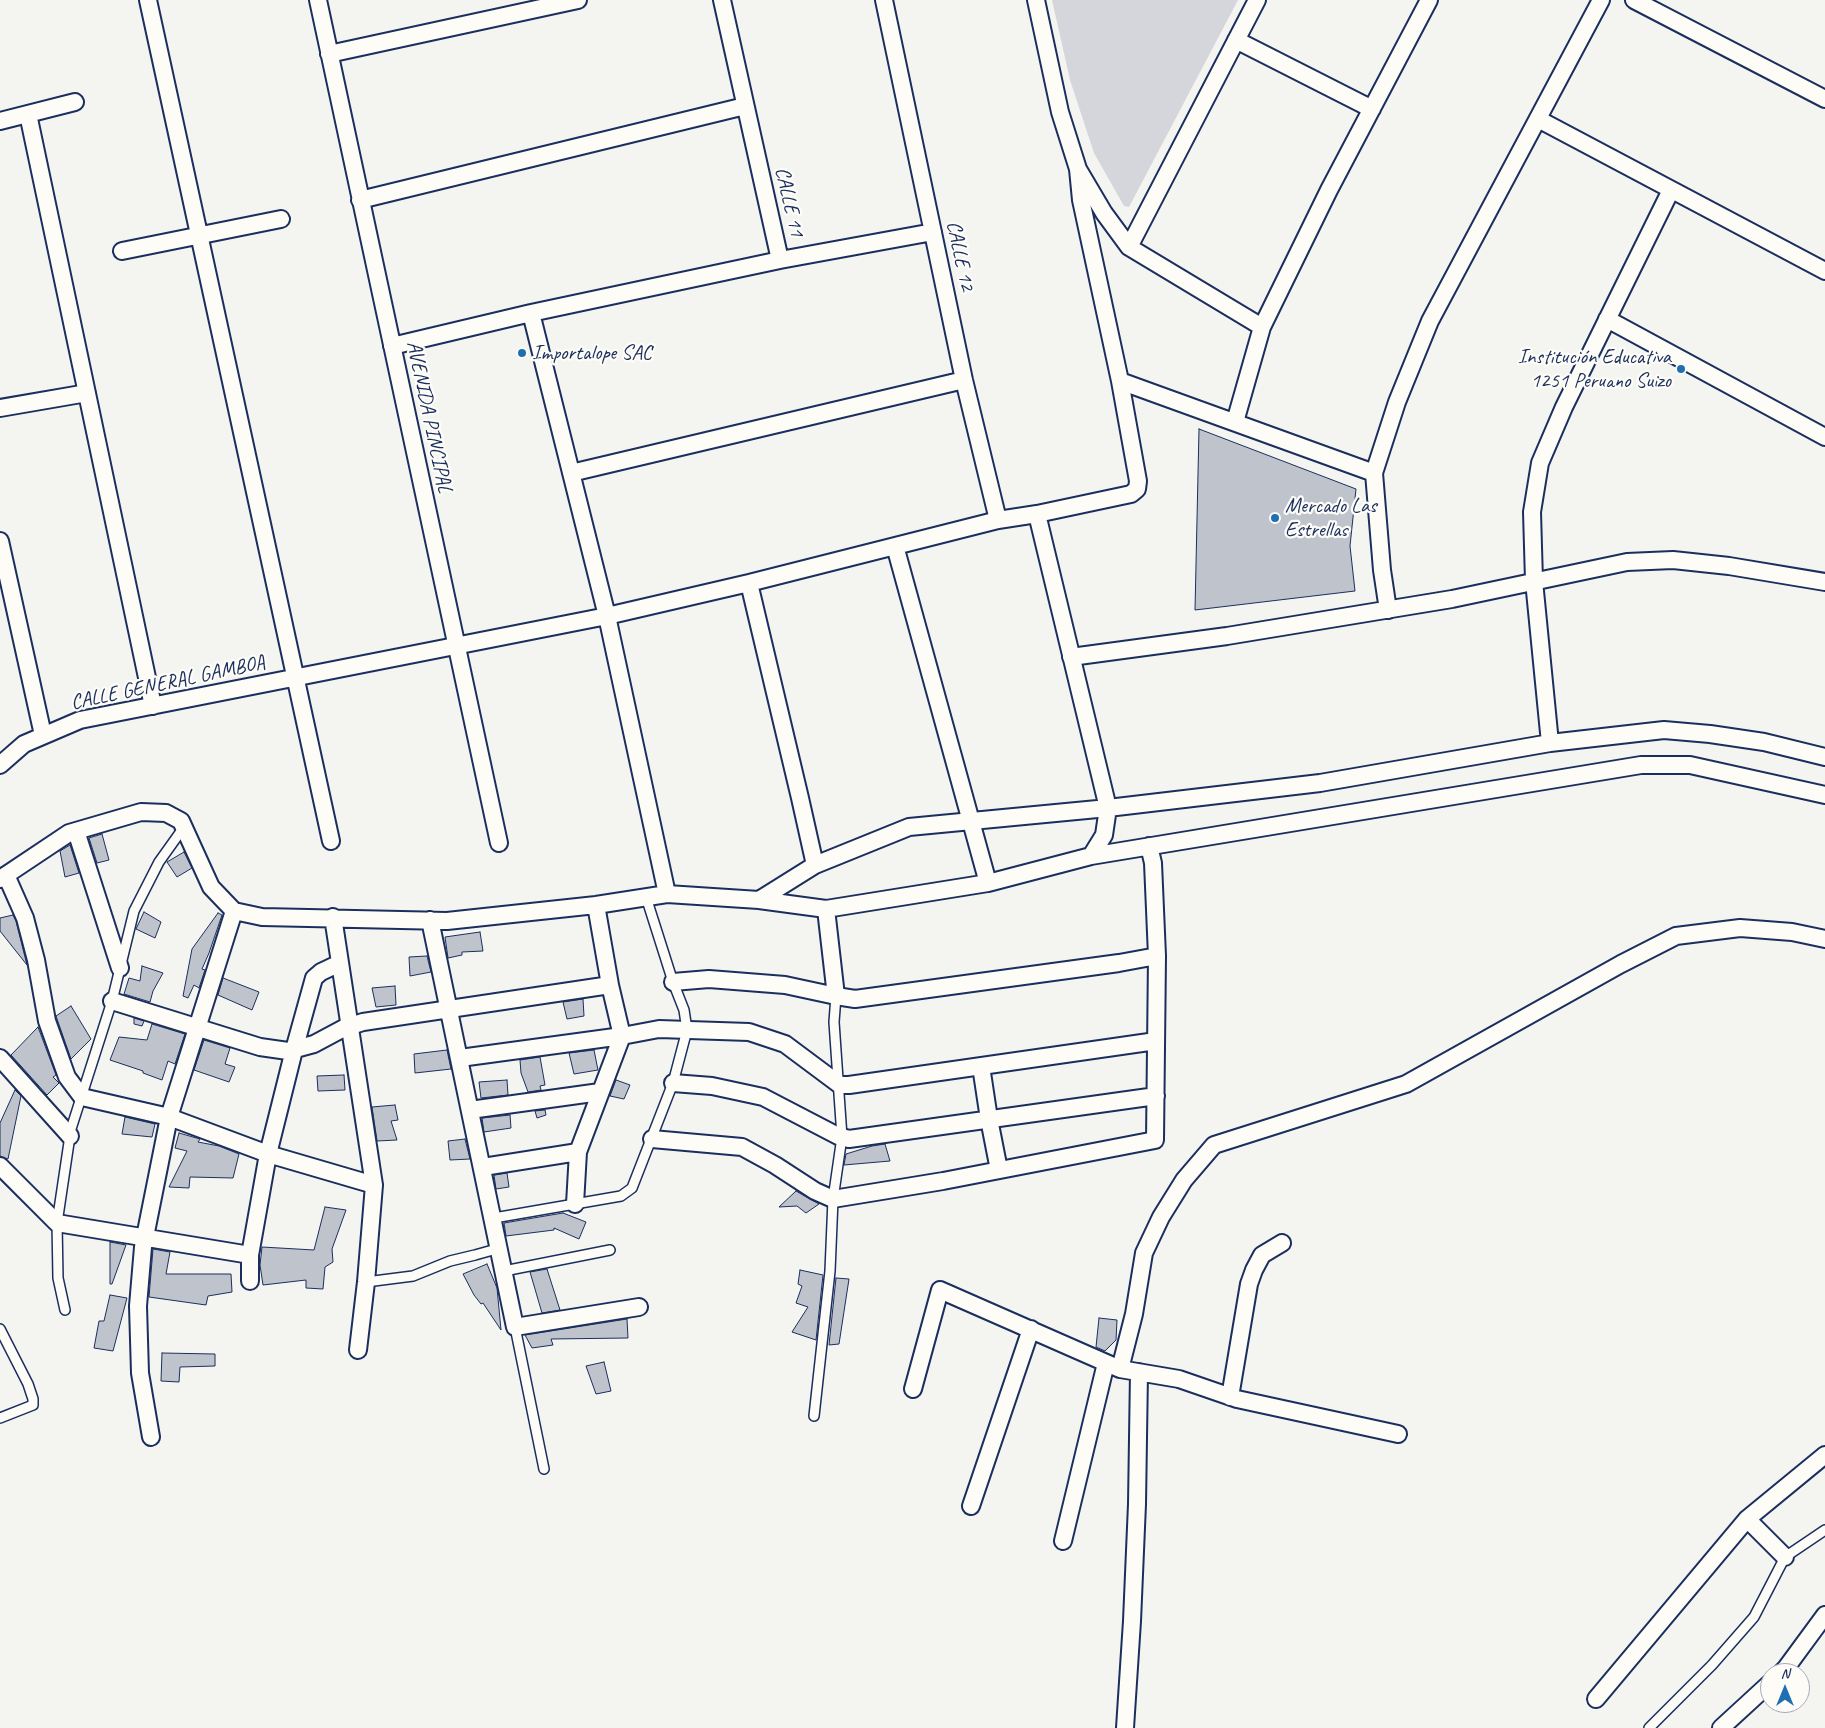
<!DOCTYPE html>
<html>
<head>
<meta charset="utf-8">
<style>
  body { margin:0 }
  #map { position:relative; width:1825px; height:1728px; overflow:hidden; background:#f4f4f1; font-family:Caveat,sans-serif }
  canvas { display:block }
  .north { position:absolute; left:1760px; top:1663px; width:50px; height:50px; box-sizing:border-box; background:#fdfcf7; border:1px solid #a3aaba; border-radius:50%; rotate:0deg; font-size:14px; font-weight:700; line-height:20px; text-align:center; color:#1b2f5e }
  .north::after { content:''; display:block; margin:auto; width:18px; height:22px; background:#1f6fb2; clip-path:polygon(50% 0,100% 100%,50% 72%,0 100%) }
</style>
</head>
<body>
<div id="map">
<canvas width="1825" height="1728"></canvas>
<div class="north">N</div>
</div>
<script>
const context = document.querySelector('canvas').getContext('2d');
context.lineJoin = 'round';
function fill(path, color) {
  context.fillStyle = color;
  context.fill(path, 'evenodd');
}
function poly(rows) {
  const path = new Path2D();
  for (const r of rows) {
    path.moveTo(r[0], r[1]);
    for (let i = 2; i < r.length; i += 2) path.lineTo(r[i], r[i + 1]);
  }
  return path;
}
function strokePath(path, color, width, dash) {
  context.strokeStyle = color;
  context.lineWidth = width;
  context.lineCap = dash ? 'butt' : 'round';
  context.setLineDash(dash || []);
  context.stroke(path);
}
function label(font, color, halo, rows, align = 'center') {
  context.font = font + ' Caveat,sans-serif';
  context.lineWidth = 4.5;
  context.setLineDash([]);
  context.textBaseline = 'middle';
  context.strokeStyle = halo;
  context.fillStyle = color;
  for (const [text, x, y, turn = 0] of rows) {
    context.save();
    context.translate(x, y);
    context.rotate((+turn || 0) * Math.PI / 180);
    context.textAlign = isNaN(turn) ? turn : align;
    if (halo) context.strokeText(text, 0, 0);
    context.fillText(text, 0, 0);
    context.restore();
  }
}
const green = poly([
  [1052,0,1238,0,1129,207,1124,206,1094,153,1070,80]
]);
const building = poly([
  [1199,429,1356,489,1350,546,1355,591,1195,610,1199,429],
  [102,834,109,860,97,863,89,838,102,834],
  [70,845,79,873,65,877,60,851,70,845],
  [184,852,192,868,177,877,167,862,184,852],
  [144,912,161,922,155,938,136,929,144,912],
  [218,913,222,915,209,953,202,969,205,970,199,988,194,985,188,998,183,996,192,949,218,913],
  [13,915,16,921,27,965,0,931,0,918,13,915],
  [480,932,483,951,462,952,462,955,448,958,445,937,480,932],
  [427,956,431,972,410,976,409,957,427,956],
  [142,966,163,973,153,991,150,1002,124,994,129,978,140,981,142,966],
  [223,978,259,992,252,1010,218,995,223,978],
  [395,986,396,1005,376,1007,372,988,395,986],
  [583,999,584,1016,567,1019,563,1002,583,999],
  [71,1006,91,1039,71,1059,56,1016,71,1006],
  [134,1018,144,1021,142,1026,134,1024,134,1018],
  [152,1024,185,1034,175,1064,168,1061,162,1080,143,1073,143,1071,110,1060,119,1037,147,1040,152,1024],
  [38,1027,56,1075,53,1077,59,1083,47,1095,11,1055,38,1027],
  [204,1040,230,1048,225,1064,235,1067,229,1082,194,1070,204,1040],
  [447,1050,451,1069,415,1073,414,1054,447,1050],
  [594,1050,598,1070,574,1074,569,1053,594,1050],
  [540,1057,545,1085,540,1086,541,1090,528,1092,521,1073,520,1060,540,1057],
  [344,1075,345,1090,318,1091,317,1076,344,1075],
  [507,1080,508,1095,481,1098,479,1082,507,1080],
  [616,1080,630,1085,624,1099,610,1096,616,1080],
  [15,1090,21,1096,8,1159,0,1156,0,1123,15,1090],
  [395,1105,398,1120,391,1121,397,1140,377,1141,372,1107,395,1105],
  [545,1110,546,1115,537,1118,535,1111,545,1110],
  [510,1115,511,1128,484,1132,482,1118,510,1115],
  [125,1117,155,1124,152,1137,122,1134,125,1117],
  [179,1133,200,1139,198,1142,219,1146,239,1154,233,1178,190,1177,189,1188,169,1187,187,1151,175,1148,179,1133],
  [465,1139,470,1159,450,1160,448,1141,465,1139],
  [885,1144,890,1161,844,1165,846,1154,872,1146,885,1144],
  [507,1173,509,1187,496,1189,494,1175,507,1173],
  [796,1191,810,1199,819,1204,806,1213,797,1206,779,1207,796,1191],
  [325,1207,346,1210,332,1249,333,1262,325,1267,323,1289,306,1288,306,1280,263,1285,260,1265,262,1247,314,1250,325,1207],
  [563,1213,586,1222,579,1239,554,1228,554,1230,506,1236,504,1223,563,1213],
  [110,1242,126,1245,112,1284,110,1284,110,1242],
  [153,1249,170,1252,166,1274,231,1274,232,1292,208,1296,206,1305,149,1297,153,1249],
  [487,1264,497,1288,501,1330,483,1303,481,1304,474,1295,463,1274,487,1264],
  [547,1269,560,1310,542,1313,530,1272,547,1269],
  [800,1270,823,1275,816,1340,792,1332,808,1307,796,1303,802,1286,798,1284,800,1270],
  [836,1278,849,1279,839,1344,829,1345,836,1278],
  [110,1295,127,1298,113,1351,94,1348,99,1321,104,1321,110,1295],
  [1099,1318,1117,1320,1116,1340,1105,1351,1096,1347,1099,1318],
  [627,1319,628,1338,551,1339,553,1345,532,1348,525,1335,627,1319],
  [162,1353,215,1354,215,1366,180,1367,179,1382,161,1381,162,1353],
  [604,1362,611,1391,596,1394,586,1366,604,1362]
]);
const service = poly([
  [494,1218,621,1196,632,1188,673,1083,687,1030,684,1010,673,982,646,897],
  [504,1271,610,1250],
  [366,1282,413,1276,450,1261,475,1255,500,1248],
  [65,1310,58,1278,57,1223,71,1129,112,1001,134,911,159,862,184,827],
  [515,1327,544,1469],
  [0,1329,28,1384,33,1399,33,1405,0,1418],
  [814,1416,830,1271,833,1199,842,1137,834,1022,836,996],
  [1649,1728,1712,1665,1754,1617,1785,1557,1825,1530]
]);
const minor = poly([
  [148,0,331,841],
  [318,0,499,843],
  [722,0,780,260,933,232],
  [884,0,964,380,998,520],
  [1036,0,1060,112,1078,169,1104,213,1129,247,1262,327],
  [1634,0,1825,99],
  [1236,40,1372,109],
  [329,54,578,0],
  [28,114,153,706],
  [1538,119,1825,271],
  [0,121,75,102],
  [360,200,745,106],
  [1129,247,1257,0],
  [122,251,281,219],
  [531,313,607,616,667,894],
  [1607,319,1825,437],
  [392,346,531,313,780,260],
  [1120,381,1374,473],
  [0,408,87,393],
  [1235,422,1262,327,1329,190,1429,0],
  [571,473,964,380],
  [1037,514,1108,808,1104,835,1091,856,1641,765,1690,765,1825,795],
  [0,541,43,735],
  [895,546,988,883],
  [749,583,800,798,815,865,759,900],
  [1388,610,1382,570,1374,473,1397,402,1430,321,1601,0],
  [1071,657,1227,636,1452,599,1627,562,1673,560,1729,566,1825,582],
  [1550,743,1534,581,1532,512,1540,463,1564,407,1671,190],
  [0,765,24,744,80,720,607,616,749,583,998,520,1037,514,1131,494,1137,489,1138,481,1120,381,1081,200,1078,169],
  [76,831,120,968],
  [815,865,909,827,1108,808,1320,783,1550,743,1664,730,1710,734,1764,742,1825,757],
  [6,875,25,918,36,960,47,1021,67,1077,82,1097,169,1117,268,1154,374,1185],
  [0,879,69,833,141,812,166,813,181,821,211,887,234,911,262,917,447,921,596,905,667,894,759,900,826,909,988,883,1091,856],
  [826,909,836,996,855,999,1119,963,1157,956,1153,863,1149,846],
  [333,917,374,1185,366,1282,358,1350],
  [430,920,515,1327,639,1307],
  [673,982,709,979,785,985,836,996],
  [112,1001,260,1047,288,1051,314,1044,344,1028,363,1022,610,985,596,905],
  [0,1058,70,1136],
  [460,1058,622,1036,659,1029,749,1032,785,1044,840,1085,849,1085,1156,1041],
  [981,1066,989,1119,999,1170],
  [673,1083,712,1086,763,1097,838,1136,849,1139,1156,1096],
  [470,1110,600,1092],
  [652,1139,742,1147,775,1165,815,1191,833,1199,943,1181,1155,1140,1157,956],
  [0,1166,57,1223,250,1255],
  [483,1167,578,1152],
  [575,1204,578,1152,622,1036,610,985],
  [250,1281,250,1255,268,1154,294,1050,314,978,321,972,340,963],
  [1120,1369,1134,1314,1144,1253,1161,1217,1184,1180,1214,1145,1406,1084,1621,964,1676,936,1740,928,1792,932,1825,939],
  [913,1389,940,1290,1120,1369,1179,1379,1237,1399,1398,1434],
  [1230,1397,1249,1284,1254,1270,1262,1255,1282,1243],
  [151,1437,140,1373,138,1306,143,1247,169,1117,234,911],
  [971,1506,1031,1329],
  [1747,1519,1785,1557],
  [1063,1541,1106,1363],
  [1781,1673,1786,1668,1825,1615],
  [1596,1699,1747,1519,1825,1455],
  [1125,1728,1132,1621,1137,1504,1139,1372],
  [1721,1728,1770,1683]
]);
const markers = [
  [522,353,5,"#1f6fb2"],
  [1681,369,5,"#1f6fb2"],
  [1275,518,5,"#1f6fb2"]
];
const streetNames = [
  ["CALLE 11",789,202,77],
  ["CALLE 12",960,256,78],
  ["AVENIDA PINCIPAL",429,417,78],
  ["CALLE GENERAL GAMBOA",168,683,-12]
];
const poiNames = [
  ["Importalope SAC",532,353],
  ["Institución Educativa",1671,357,"right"],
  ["1251 Peruano Suizo",1671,381,"right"],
  ["Mercado Las",1285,506],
  ["Estrellas",1285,530]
];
fill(green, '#d4d6db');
fill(building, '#bfc3cc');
strokePath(building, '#1b2f5e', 1);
strokePath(service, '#1b2f5e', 12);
strokePath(minor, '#1b2f5e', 20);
strokePath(service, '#fdfcf7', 9);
strokePath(minor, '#fdfcf7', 16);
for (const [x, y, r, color] of markers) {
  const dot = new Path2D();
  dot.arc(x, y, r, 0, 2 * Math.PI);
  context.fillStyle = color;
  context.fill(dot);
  strokePath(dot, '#fdfcf7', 2);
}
label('21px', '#1b2f5e', '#fdfcf7', streetNames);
label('21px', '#1b2f5e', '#fdfcf7', poiNames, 'left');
</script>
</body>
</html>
